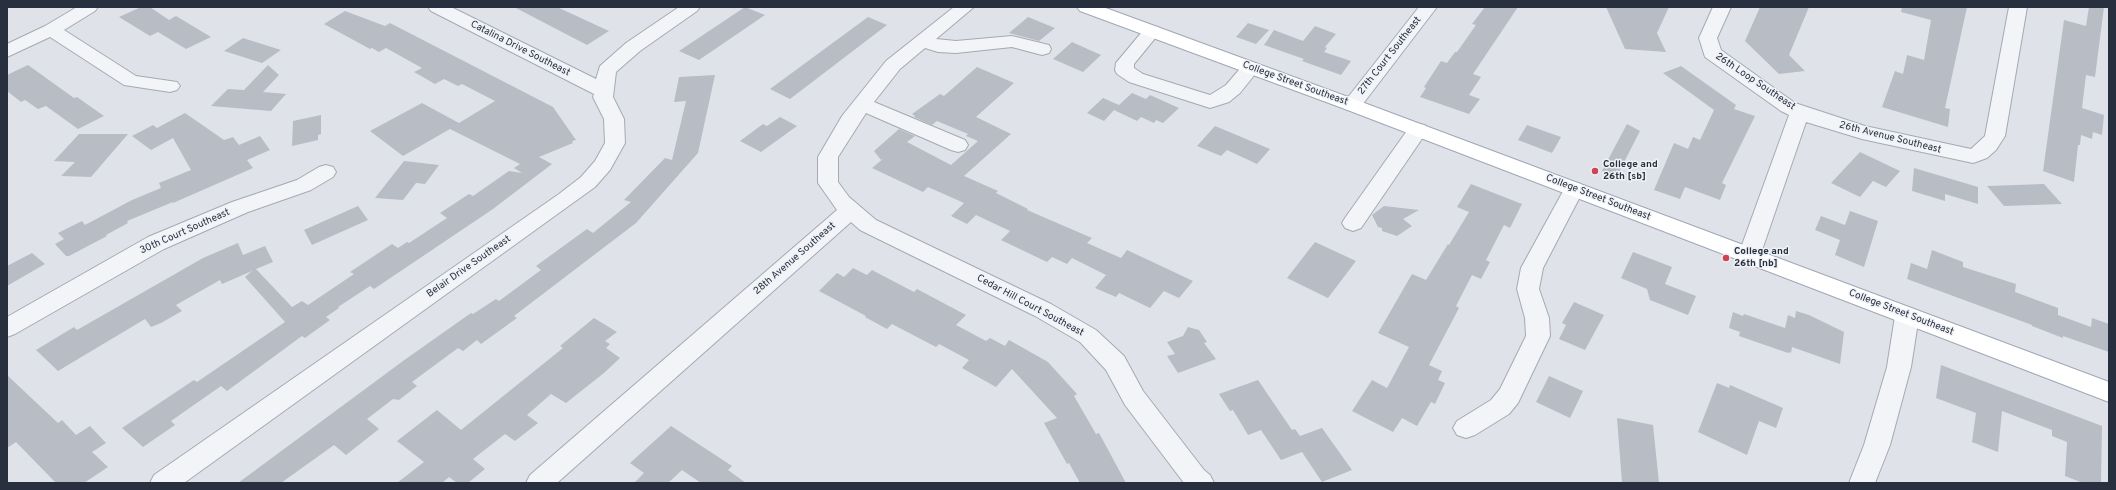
<!DOCTYPE html>
<html>
<head>
<meta charset="utf-8">
<style>
  body { margin:0 }
  #map { position:relative; width:2116px; height:490px; overflow:hidden; background:#dfe3e9; font-family:Overpass,sans-serif }
  canvas { display:block }
  .frame { position:absolute; inset:0; border:8px solid #283040; pointer-events:none }
</style>
</head>
<body>
<div id="map">
<canvas width="2116" height="490"></canvas>
<div class="frame"></div>
</div>
<script>
const context = document.querySelector('canvas').getContext('2d');
context.lineJoin = 'round';
function fill(path, color) {
  context.fillStyle = color;
  context.fill(path, 'evenodd');
}
function poly(rows) {
  const path = new Path2D();
  for (const r of rows) {
    path.moveTo(r[0], r[1]);
    for (let i = 2; i < r.length; i += 2) path.lineTo(r[i], r[i + 1]);
  }
  return path;
}
function strokePath(path, color, width, dash) {
  context.strokeStyle = color;
  context.lineWidth = width;
  context.lineCap = dash ? 'butt' : 'round';
  context.setLineDash(dash || []);
  context.stroke(path);
}
function label(font, color, halo, rows, align = 'center') {
  context.font = font + ' Overpass,sans-serif';
  context.lineWidth = 3;
  context.setLineDash([]);
  context.textBaseline = 'middle';
  context.strokeStyle = halo;
  context.fillStyle = color;
  for (const [text, x, y, turn = 0] of rows) {
    context.save();
    context.translate(x, y);
    context.rotate((+turn || 0) * Math.PI / 180);
    context.textAlign = isNaN(turn) ? turn : align;
    if (halo) context.strokeText(text, 0, 0);
    context.fillText(text, 0, 0);
    context.restore();
  }
}
const building = poly([
  [141,7,150,7,169,20,176,16,211,37,186,49,158,32,150,36,119,17],
  [514,7,557,7,609,31,587,45],
  [745,7,765,15,699,60,679,51],
  [1485,7,1518,7,1473,74,1481,77,1469,95,1480,99,1469,114,1420,97,1426,88,1424,87,1441,61,1447,63,1455,52,1457,52,1476,25,1472,24],
  [1606,7,1669,7,1657,33,1666,52,1625,49],
  [1760,7,1809,7,1789,55,1805,71,1779,74,1745,41],
  [1902,7,1967,7,1945,108,1950,109,1948,127,1882,107,1895,71,1903,74,1907,55,1924,60,1931,20,1901,12],
  [2089,7,2104,7,2095,77,2086,75,2082,108,2104,115,2102,135,2093,132,2092,139,2081,135,2080,145,2078,145,2074,182,2043,171,2064,20,2086,26],
  [345,11,385,26,390,23,553,107,576,140,572,141,573,143,539,157,552,164,493,209,374,289,370,286,338,307,339,308,326,317,330,320,305,338,302,336,227,391,221,386,171,421,175,425,143,447,122,428,194,380,197,382,285,322,245,277,252,271,222,284,220,280,176,305,182,311,161,323,151,327,145,319,58,371,36,350,74,327,77,330,203,258,238,243,243,255,265,246,273,262,256,269,292,307,302,301,308,305,354,274,350,272,392,244,398,248,407,242,409,243,447,218,440,213,469,194,473,196,509,171,522,173,514,168,520,164,450,129,403,156,370,131,422,103,459,123,495,101,462,84,458,86,444,79,435,84,414,72,422,68,386,48,379,52,372,48,370,49,324,24],
  [868,17,887,25,790,99,770,89],
  [1028,17,1055,28,1039,41,1009,33],
  [1248,23,1269,30,1256,44,1236,37],
  [1315,26,1336,34,1325,47,1327,48,1324,52,1351,61,1341,75,1302,61,1304,59,1264,45,1274,30,1303,41],
  [243,38,281,50,262,63,224,51],
  [1072,42,1101,55,1083,72,1053,59],
  [28,65,74,98,77,97,104,116,78,129,46,106,38,109,25,100,21,102,7,91,7,75],
  [268,65,279,75,263,92,286,94,271,111,211,106,228,89,244,90],
  [1681,66,1736,105,1734,109,1755,116,1722,183,1726,185,1720,200,1685,187,1680,199,1654,190,1674,143,1688,149,1693,137,1700,140,1714,110,1663,73],
  [977,67,1014,83,976,117,1011,134,964,176,998,191,996,193,1028,209,1027,210,1092,238,1087,243,1121,258,1127,250,1193,281,1179,298,1164,291,1150,308,1119,293,1116,297,1095,288,1106,275,1072,258,1067,264,1052,257,1047,262,1001,240,1010,231,976,215,967,224,951,216,964,203,928,187,923,192,872,168,884,158,881,160,874,151,899,129,915,136,907,142,951,165,978,141,966,136,968,134,937,121,932,125,914,117,915,116,912,114,940,94,944,96],
  [715,75,698,153,636,223,514,316,517,318,481,344,477,340,463,351,458,348,412,382,417,386,399,400,393,399,367,419,379,429,346,455,334,445,281,483,238,483,403,361,471,313,473,314,496,299,499,301,541,270,536,266,587,229,593,233,631,202,624,200,665,158,672,160,686,101,674,102,679,77],
  [1132,93,1146,99,1150,95,1179,108,1163,123,1156,120,1154,123,1141,117,1137,121,1114,110,1104,121,1087,113,1103,98,1119,105],
  [185,113,224,140,233,137,239,145,260,136,270,150,247,160,253,168,173,203,173,202,127,221,128,223,106,235,107,236,69,256,66,256,55,244,64,239,58,233,82,221,85,225,132,200,161,188,159,183,191,170,173,138,151,150,132,136,153,125,157,128],
  [321,115,321,134,318,135,318,140,292,146,293,121],
  [780,117,797,126,761,152,740,141,763,124,767,126],
  [1627,124,1640,131,1617,176,1602,171],
  [1527,125,1561,137,1552,153,1518,140],
  [1215,126,1270,149,1257,164,1227,150,1221,156,1197,146],
  [79,134,128,134,91,177,61,176,75,162,54,161],
  [1860,152,1900,171,1886,187,1873,181,1860,197,1831,183],
  [404,161,439,165,425,184,416,183,403,200,375,198],
  [1914,168,1978,187,1978,204,1945,194,1945,201,1912,191],
  [1471,184,1522,204,1510,228,1504,225,1486,260,1490,262,1481,279,1472,275,1456,306,1459,308,1429,365,1442,371,1438,380,1445,383,1435,404,1431,402,1417,426,1402,418,1393,432,1352,411,1372,380,1387,388,1409,347,1378,333,1412,274,1426,280,1448,244,1449,245,1469,212,1457,207],
  [2044,184,2062,204,2004,206,1987,186],
  [358,206,368,220,312,245,304,230],
  [1384,206,1419,210,1403,219,1412,226,1397,236,1382,231,1382,228,1378,227,1372,215],
  [1850,211,1878,221,1864,267,1835,255,1840,240,1815,230,1821,216,1845,225],
  [1315,242,1356,261,1328,298,1287,278],
  [1932,250,1963,262,1963,267,2016,284,2015,292,2058,308,2058,315,2091,327,2092,318,2109,324,2109,352,2063,336,2063,338,2032,326,2032,325,1907,279,1911,263,1927,269],
  [1633,252,1672,267,1665,284,1696,296,1688,315,1650,300,1647,289,1621,278],
  [32,253,45,264,7,286,7,266],
  [853,268,867,275,872,270,914,292,917,289,966,315,956,325,986,341,990,338,1005,346,1009,340,1048,362,1077,394,1074,396,1096,434,1099,433,1126,483,1080,483,1069,463,1067,464,1044,423,1057,418,1012,369,996,387,962,368,969,360,939,344,936,347,892,324,887,329,865,317,866,316,819,291,837,273,844,277],
  [1574,302,1604,315,1585,350,1559,339,1566,325,1562,323],
  [1796,311,1809,315,1844,332,1840,364,1792,347,1791,353,1789,352,1788,353,1739,336,1740,332,1729,328,1733,312,1743,316,1744,314,1785,328,1788,315,1795,318],
  [594,318,617,332,605,341,610,344,606,348,620,358,604,373,566,403,551,394,527,415,538,423,515,441,505,434,473,459,485,469,468,483,457,483,449,477,442,483,397,483,424,462,397,441,437,410,461,430,563,348,560,346],
  [1188,327,1199,330,1207,342,1204,343,1216,359,1178,373,1167,356,1175,354,1167,342,1183,336],
  [1941,365,2102,426,2101,483,2083,483,2065,476,2067,442,2052,436,2052,430,2002,411,1998,452,1972,442,1976,413,1936,398],
  [7,375,58,423,62,420,76,435,90,426,106,443,92,452,108,467,84,483,56,483,16,442,7,448],
  [1549,376,1583,391,1570,418,1536,402],
  [1258,380,1292,430,1295,429,1300,436,1322,428,1352,470,1322,482,1302,452,1281,460,1261,430,1248,435,1233,410,1230,411,1219,394],
  [1717,383,1729,388,1730,385,1783,408,1776,428,1759,421,1747,455,1698,432],
  [1617,418,1653,425,1659,483,1622,483],
  [671,426,732,466,728,470,746,483,701,483,682,470,668,483,634,483,644,473,630,463]
]);
const minor = poly([
  [77,7,98,7,95,11,64,30,136,76,177,82,180,86,177,90,170,92,124,85,50,37,7,57,7,44,45,26,77,7],
  [428,7,451,7,596,79,600,66,626,43,679,7,700,7,697,11,640,51,616,72,613,97,624,119,625,143,610,170,595,187,184,483,150,483,154,475,559,194,581,177,595,161,605,143,604,119,593,97,594,94,431,11,428,7],
  [954,7,974,7,936,39,956,41,1012,36,1049,45,1051,49,1049,53,1042,55,1012,47,956,53,938,52,925,48,900,69,874,102,965,140,968,145,965,150,958,152,951,150,866,113,838,157,838,182,849,197,876,220,1051,304,1096,330,1124,356,1143,391,1204,470,1210,475,1214,483,1184,483,1125,405,1106,370,1080,342,1035,316,860,230,851,222,557,483,526,483,530,475,837,210,818,183,818,157,842,116,886,61,954,7],
  [1419,7,1437,7,1359,109,1352,111,1345,109,1342,105,1345,101,1419,7],
  [1713,7,1731,7,1717,38,1721,50,1795,103,1865,126,1971,149,1985,136,2009,7,2027,7,2005,136,1996,150,1987,158,1973,163,1862,139,1806,122,1760,256,1757,262,1749,264,1741,262,1738,256,1789,115,1781,111,1705,57,1699,38,1713,7],
  [1152,26,1158,27,1161,31,1134,64,1134,68,1143,74,1210,95,1226,85,1244,64,1251,62,1258,64,1260,68,1240,93,1229,102,1210,108,1129,82,1117,74,1115,70,1116,63,1146,27,1152,26],
  [1418,124,1425,125,1428,130,1361,228,1353,231,1345,228,1342,223,1345,218,1411,125,1418,124],
  [326,165,333,167,336,172,333,177,311,190,248,212,164,249,15,334,7,337,7,317,148,237,232,202,297,180,319,167,326,165],
  [1574,182,1581,184,1584,189,1543,268,1539,289,1549,318,1550,336,1518,403,1509,414,1475,435,1466,438,1457,435,1453,428,1457,421,1491,400,1500,389,1526,336,1525,318,1517,289,1521,268,1567,184,1574,182],
  [1907,307,1915,310,1919,316,1911,367,1890,445,1875,483,1849,483,1864,445,1887,367,1895,316,1899,310,1907,307]
]);
const major = poly([
  [1077,7,1103,7,1359,101,2109,382,2109,402,1345,109,1080,11,1077,7]
]);
const markers = [
  [1595,171,4,"#ce4455"],
  [1726,258,4,"#ce4455"]
];
const streetNames = [
  ["Catalina Drive Southeast",520,49,27],
  ["27th Court Southeast",1390,56,-52],
  ["26th Loop Southeast",1755,82,34],
  ["College Street Southeast",1295,84,20],
  ["26th Avenue Southeast",1890,138,14],
  ["College Street Southeast",1598,198,21],
  ["30th Court Southeast",185,232,-24],
  ["28th Avenue Southeast",795,259,-41],
  ["Belair Drive Southeast",469,267,-35],
  ["Cedar Hill Court Southeast",1030,306,28],
  ["College Street Southeast",1901,313,21]
];
const poiNames = [
  ["College and",1603,165],
  ["26th [sb]",1603,177],
  ["College and",1734,252],
  ["26th [nb]",1734,264]
];
fill(building, '#b7bcc5');
strokePath(minor, '#a4aab3', 2);
strokePath(major, '#9fa7b4', 2);
fill(minor, '#f2f4f7');
fill(major, '#fff');
for (const [x, y, r, color] of markers) {
  const dot = new Path2D();
  dot.arc(x, y, r, 0, 2 * Math.PI);
  context.fillStyle = color;
  context.fill(dot);
  strokePath(dot, '#eff2f6', 1.5);
}
label('10px', '#283040', '#eff2f6', streetNames);
label('bold 10px', '#283040', '#eff2f6', poiNames, 'left');
</script>
</body>
</html>
